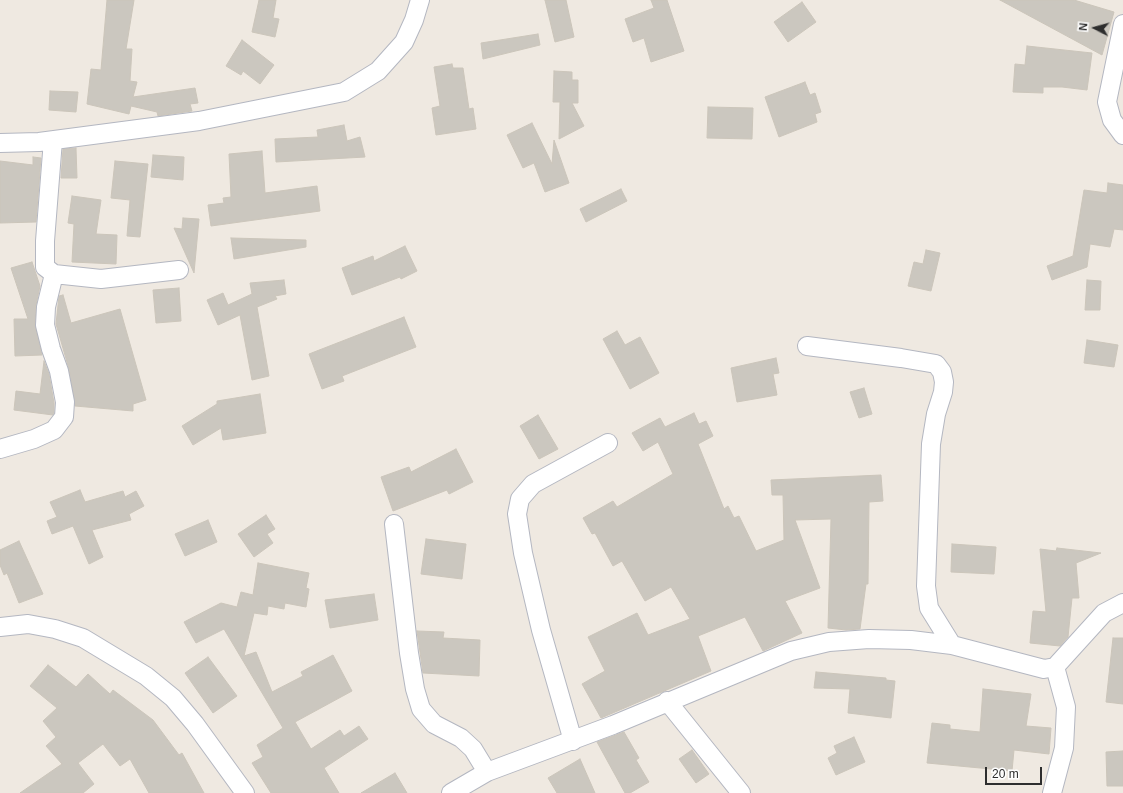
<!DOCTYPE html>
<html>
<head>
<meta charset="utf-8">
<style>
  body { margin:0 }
  #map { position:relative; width:1123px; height:793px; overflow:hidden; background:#efe9e1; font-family:Arial,sans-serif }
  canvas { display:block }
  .north { position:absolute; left:1075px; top:8px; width:40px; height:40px; -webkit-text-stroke:3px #fff; paint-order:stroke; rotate:276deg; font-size:11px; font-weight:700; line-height:16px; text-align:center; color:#2e2e2e }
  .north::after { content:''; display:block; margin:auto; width:14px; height:18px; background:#2e2e2e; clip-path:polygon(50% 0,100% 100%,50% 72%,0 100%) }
  .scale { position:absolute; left:985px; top:767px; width:57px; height:18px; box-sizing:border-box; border:2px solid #2e2e2e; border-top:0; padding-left:5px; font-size:12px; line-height:14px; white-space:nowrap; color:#2e2e2e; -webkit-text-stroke:3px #fff; paint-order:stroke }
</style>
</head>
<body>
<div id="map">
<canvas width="1123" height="793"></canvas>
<div class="north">N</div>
<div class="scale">20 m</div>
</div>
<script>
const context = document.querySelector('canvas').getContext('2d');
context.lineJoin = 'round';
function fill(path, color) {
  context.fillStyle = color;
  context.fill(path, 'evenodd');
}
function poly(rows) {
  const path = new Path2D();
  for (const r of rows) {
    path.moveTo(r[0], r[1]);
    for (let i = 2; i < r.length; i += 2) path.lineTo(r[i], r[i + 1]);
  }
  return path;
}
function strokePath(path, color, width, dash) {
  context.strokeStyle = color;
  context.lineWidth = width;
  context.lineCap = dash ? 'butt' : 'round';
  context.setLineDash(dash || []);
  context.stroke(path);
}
const building = poly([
  [107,0,134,0,126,49,132,49,130,81,137,82,133,97,195,88,198,103,190,104,192,111,158,116,157,112,131,106,129,114,87,104,91,69,101,70,107,0],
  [259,0,276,0,273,18,279,19,275,37,252,32,259,0],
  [545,0,566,0,574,37,555,42,545,0],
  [651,0,667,0,684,51,651,62,644,38,633,42,625,19,654,8,651,0],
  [1000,0,1074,0,1114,12,1102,55,1000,0],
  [802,2,816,22,788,42,774,22,802,2],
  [538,34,540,45,483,59,481,43,538,34],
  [242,40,274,65,260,84,243,71,241,75,226,66,242,40],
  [1027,46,1092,53,1087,90,1062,87,1043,87,1043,93,1013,92,1015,64,1025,65,1027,46],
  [452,64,453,68,463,68,469,109,473,108,476,129,436,135,432,108,440,106,434,67,452,64],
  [554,71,572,72,572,80,578,80,578,103,572,103,584,126,559,139,560,102,553,102,554,71],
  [805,82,810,95,815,93,821,112,815,114,817,122,779,137,765,97,805,82],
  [50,91,78,92,76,112,49,110,50,91],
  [708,107,753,108,752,139,707,138,708,107],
  [532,123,552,164,554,140,569,183,545,192,534,163,523,168,507,135,532,123],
  [344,125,347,141,360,137,365,157,276,162,275,139,318,137,317,130,344,125],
  [76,148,77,178,61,178,63,149,76,148],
  [262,151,265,193,317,186,320,211,211,226,208,205,224,203,223,198,231,197,229,154,262,151],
  [153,155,184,157,183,180,151,177,153,155],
  [33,157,41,158,36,222,0,223,0,161,33,165,33,157],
  [115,161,148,164,140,237,127,236,130,200,111,198,115,161],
  [1108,183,1123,185,1123,230,1114,229,1110,247,1090,244,1087,267,1052,280,1047,266,1073,256,1084,190,1107,193,1108,183],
  [621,189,627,201,586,222,580,209,621,189],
  [72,196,101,200,96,234,117,235,116,264,72,262,74,224,68,223,72,196],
  [183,218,199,219,194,273,174,228,182,229,183,218],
  [231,238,306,240,306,247,234,259,231,238],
  [405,246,417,271,401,279,400,277,352,295,342,268,373,256,374,261,405,246],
  [926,250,940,253,931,291,908,286,914,262,923,264,926,250],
  [32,262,40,286,36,305,35,325,42,355,15,356,14,319,28,319,11,268,32,262],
  [284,280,286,294,275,296,277,299,257,307,269,376,252,380,240,315,218,325,207,300,223,293,228,305,252,294,250,283,284,280],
  [1087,280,1101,281,1100,310,1085,310,1087,280],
  [179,288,181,321,156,323,153,290,179,288],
  [63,295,71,323,120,309,146,400,133,404,133,411,75,406,69,369,56,324,59,296,63,295],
  [404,317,416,347,342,376,344,381,322,389,309,354,404,317],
  [617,331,625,345,640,337,659,373,630,389,603,339,617,331],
  [1087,340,1118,345,1114,367,1084,363,1087,340],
  [776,358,779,373,773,374,777,395,737,402,731,368,776,358],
  [44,361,49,374,54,403,54,413,53,415,14,410,16,391,40,394,44,361],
  [864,388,872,414,859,418,850,392,864,388],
  [260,394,266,433,223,440,221,428,193,445,182,426,217,404,217,401,260,394],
  [694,413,699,424,706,421,713,436,698,444,724,509,728,506,734,518,739,516,756,551,784,540,783,495,772,495,771,480,881,475,883,501,869,502,868,584,866,584,860,629,846,630,828,628,831,519,795,520,820,588,785,601,802,633,763,651,745,617,698,636,711,671,601,718,582,684,605,671,588,637,637,613,648,635,690,619,671,587,645,601,622,561,613,566,595,533,592,534,583,518,613,501,617,507,673,474,658,442,643,451,632,433,660,418,665,427,694,413],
  [538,415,558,449,539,459,520,426,538,415],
  [456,449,473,482,449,494,447,490,393,511,381,477,409,467,411,472,456,449],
  [80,490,85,502,123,491,125,497,136,491,144,506,129,514,131,520,92,530,103,557,89,564,73,526,52,534,47,521,57,517,50,502,80,490],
  [266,515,275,529,267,534,273,543,254,557,238,534,266,515],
  [208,520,217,542,185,556,175,534,208,520],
  [426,539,466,544,462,579,421,574,426,539],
  [19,541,43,594,19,603,7,573,4,575,0,565,0,550,19,541],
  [952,544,996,547,994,574,951,572,952,544],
  [1057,548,1101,553,1076,563,1079,598,1072,598,1068,637,1060,646,1030,643,1033,611,1046,612,1040,549,1056,551,1057,548],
  [258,563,309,573,306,588,309,589,306,607,285,603,284,609,268,606,267,615,254,613,244,656,256,652,272,692,303,676,301,672,333,655,352,691,295,722,311,749,340,730,344,736,359,726,368,739,324,768,339,793,271,793,252,763,263,757,257,745,283,728,224,629,196,643,184,622,221,603,237,607,241,592,253,595,258,563],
  [374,594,378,620,330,628,325,600,374,594],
  [417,631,444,632,443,638,480,640,479,676,423,673,417,631],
  [1113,638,1123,638,1123,704,1106,702,1113,638],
  [208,657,237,696,213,713,185,673,208,657],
  [48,665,76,687,88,674,110,694,113,690,153,720,179,755,182,753,204,793,149,793,130,759,120,766,103,744,78,763,94,784,83,793,20,793,62,764,46,746,56,737,43,721,57,708,30,686,48,665],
  [816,672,886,678,886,680,895,681,891,718,848,713,850,689,814,688,816,672],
  [983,689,1031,694,1026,726,1051,728,1049,754,1014,750,1012,771,927,763,932,723,950,725,950,729,980,732,983,689],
  [624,732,639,758,636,760,649,782,630,793,625,793,597,742,624,732],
  [854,737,865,762,836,775,828,758,837,753,834,746,854,737],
  [692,750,709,774,696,783,679,759,692,750],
  [1123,751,1123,786,1107,786,1106,752,1123,751],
  [580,759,595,793,557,793,548,778,580,759],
  [395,773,407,793,361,793,395,773]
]);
const minor = poly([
  [1123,24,1107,102,1112,120,1123,135],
  [53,140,45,241,45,267,54,274,101,279,179,270],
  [0,143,39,142,199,121,344,92,378,71,404,42,414,20,420,0],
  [807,346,901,358,936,364,942,372,944,382,943,392,936,414,931,444,926,586,929,608,952,645],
  [0,449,34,439,54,430,64,417,65,402,59,371,51,349,45,325,46,307,54,274],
  [394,524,409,653,415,689,421,709,434,724,461,738,473,749,487,772],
  [0,627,28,624,55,629,83,638,146,676,173,698,195,724,245,793],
  [667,701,741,793],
  [573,741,541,630,523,553,517,514,520,499,533,484,608,443],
  [451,793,487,772,613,725,791,651,829,642,869,639,911,640,952,645,1044,669,1055,667,1104,613,1123,603],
  [1052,793,1064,748,1066,707,1055,667]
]);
fill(building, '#cbc7bf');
strokePath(building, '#cbc5ba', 1);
strokePath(minor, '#b4b7c1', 20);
strokePath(minor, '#fff', 18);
</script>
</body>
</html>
